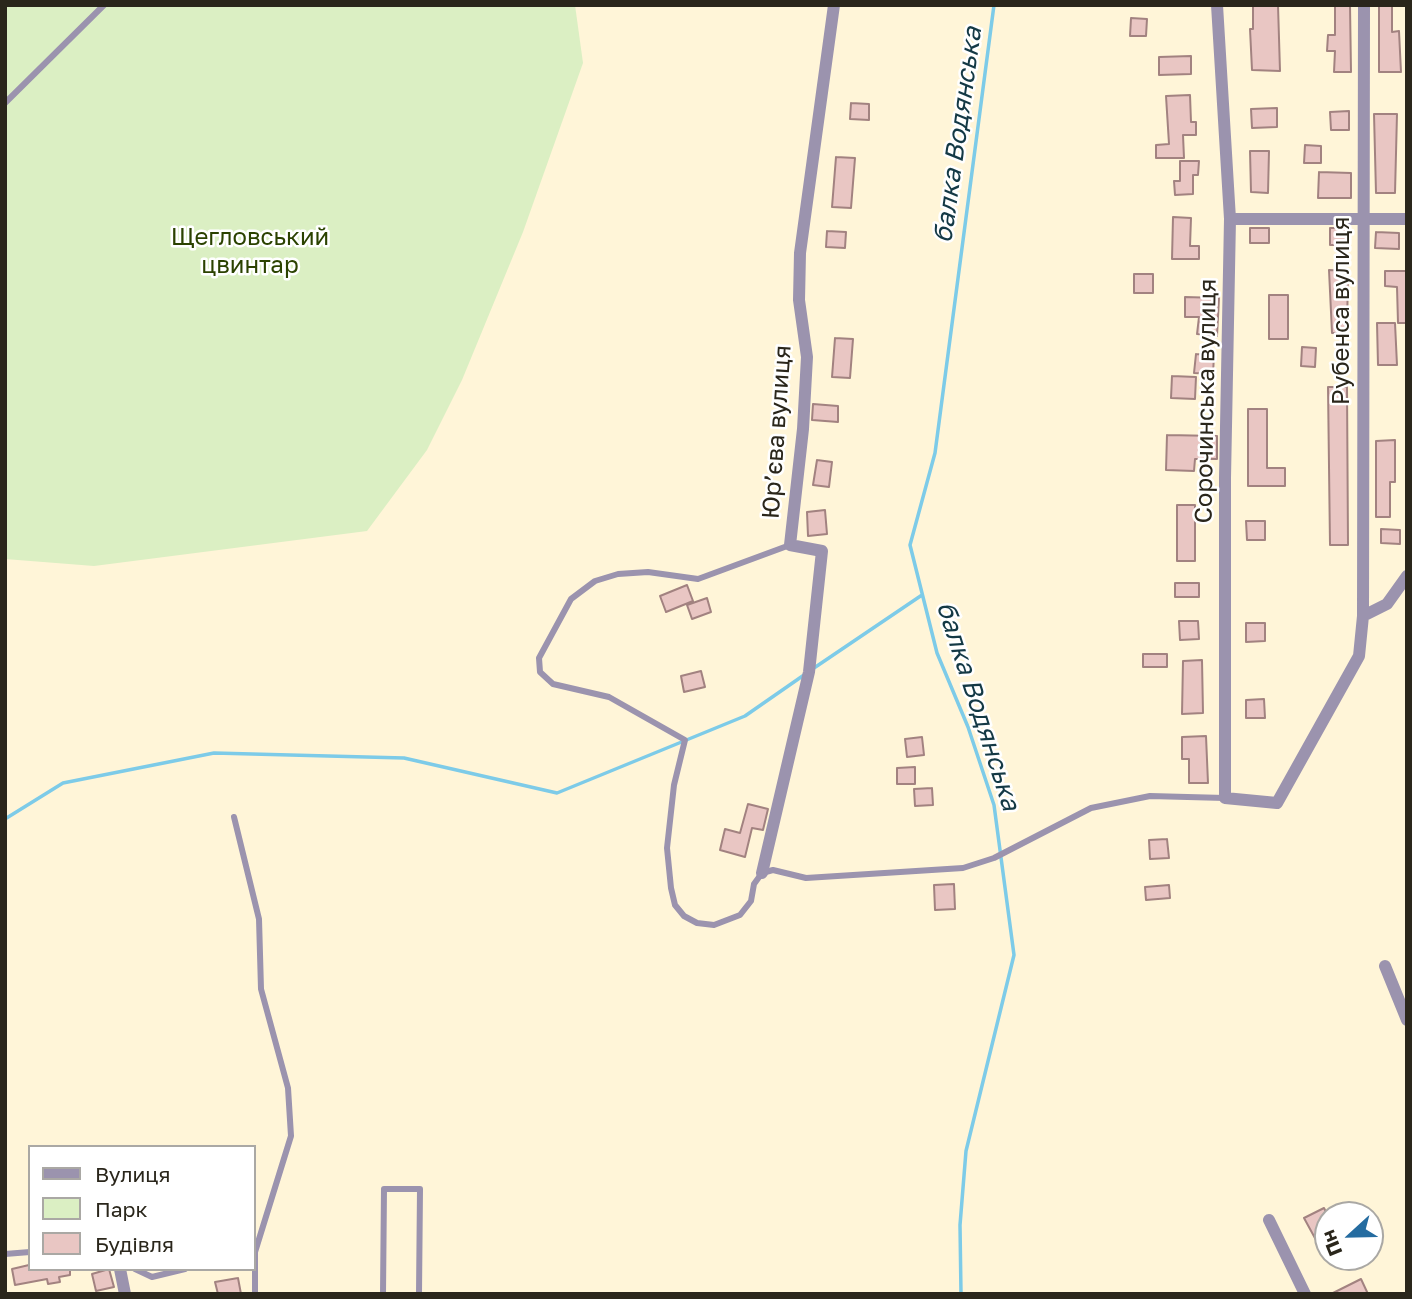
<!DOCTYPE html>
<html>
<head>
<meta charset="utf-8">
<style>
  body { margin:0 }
  #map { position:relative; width:1412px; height:1299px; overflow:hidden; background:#fff5d8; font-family:"Golos Text",sans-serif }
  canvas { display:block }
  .frame { position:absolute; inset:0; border:7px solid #2a261b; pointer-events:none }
  .legend { position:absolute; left:28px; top:1145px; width:228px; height:126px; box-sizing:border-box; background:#fff; border:2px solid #aaa8a4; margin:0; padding:9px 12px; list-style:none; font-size:21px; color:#2a261b }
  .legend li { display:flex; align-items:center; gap:14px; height:35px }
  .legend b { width:35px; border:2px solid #aaa8a4 }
  .north { position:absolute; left:1314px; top:1201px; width:70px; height:70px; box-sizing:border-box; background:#fff; border:2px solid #aaa8a4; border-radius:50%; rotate:248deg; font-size:19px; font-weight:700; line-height:28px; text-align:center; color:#2a261b }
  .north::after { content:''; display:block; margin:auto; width:24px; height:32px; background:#256ca0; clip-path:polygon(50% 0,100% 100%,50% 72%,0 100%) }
</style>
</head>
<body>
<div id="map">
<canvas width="1412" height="1299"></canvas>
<div class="frame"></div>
<ul class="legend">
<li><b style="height:9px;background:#9b93ae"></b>Вулиця</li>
<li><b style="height:19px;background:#dbefc3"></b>Парк</li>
<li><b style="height:19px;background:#e9c6c3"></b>Будівля</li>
</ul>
<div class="north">Пн</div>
</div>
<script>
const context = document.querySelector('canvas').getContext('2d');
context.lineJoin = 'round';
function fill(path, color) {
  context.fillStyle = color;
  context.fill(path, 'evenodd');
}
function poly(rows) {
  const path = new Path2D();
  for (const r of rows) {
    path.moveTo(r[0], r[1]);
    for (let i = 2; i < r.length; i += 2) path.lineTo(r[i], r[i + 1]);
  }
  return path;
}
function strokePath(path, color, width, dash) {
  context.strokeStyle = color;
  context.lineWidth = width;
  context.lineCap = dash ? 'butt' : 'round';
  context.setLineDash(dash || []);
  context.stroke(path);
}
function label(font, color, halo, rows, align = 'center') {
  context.font = font + ' "Golos Text",sans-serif';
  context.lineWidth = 5;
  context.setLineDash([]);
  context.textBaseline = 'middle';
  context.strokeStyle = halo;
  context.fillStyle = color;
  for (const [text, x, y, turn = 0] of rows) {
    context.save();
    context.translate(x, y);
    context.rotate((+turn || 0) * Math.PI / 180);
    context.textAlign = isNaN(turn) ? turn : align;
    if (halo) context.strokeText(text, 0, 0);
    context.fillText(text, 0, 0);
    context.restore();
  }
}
const green = poly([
  [5,5,575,5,583,63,523,232,462,380,427,450,367,531,94,566,5,559]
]);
const stream = poly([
  [814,668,922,595],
  [5,819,63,783,214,753,404,758,557,793,745,716,804,675],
  [961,1294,960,1225,966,1151,1014,955,994,805,968,727,937,653,910,545,935,453,994,5]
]);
const building = poly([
  [1253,5,1278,5,1280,71,1252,70,1250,29,1253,29,1253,5],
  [1335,5,1350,5,1351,72,1334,72,1335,51,1327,51,1328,35,1335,35,1335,5],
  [1379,5,1392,5,1392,32,1399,31,1401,72,1379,72,1379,5],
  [1131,18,1147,19,1146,36,1130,36,1131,18],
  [1191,56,1191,74,1159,75,1159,57,1191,56],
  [1190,95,1191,122,1196,122,1196,135,1183,135,1184,158,1156,158,1156,145,1169,144,1166,96,1190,95],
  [851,103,869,104,869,120,850,119,851,103],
  [1277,108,1277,127,1252,128,1251,109,1277,108],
  [1349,111,1349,130,1331,130,1330,112,1349,111],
  [1374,114,1397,114,1395,193,1376,193,1374,114],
  [1305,145,1321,146,1321,163,1304,163,1305,145],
  [1250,151,1269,151,1268,193,1251,192,1250,151],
  [836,157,855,158,851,208,832,207,836,157],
  [1180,161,1199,161,1198,175,1193,175,1193,194,1175,195,1174,181,1180,181,1180,161],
  [1319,172,1351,173,1351,198,1318,198,1319,172],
  [1173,217,1191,218,1190,246,1199,246,1199,259,1172,259,1173,217],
  [1250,228,1269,228,1269,243,1250,243,1250,228],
  [1330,228,1349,228,1349,245,1330,245,1330,228],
  [827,231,846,232,845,248,826,247,827,231],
  [1376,232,1399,233,1399,249,1375,248,1376,232],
  [1329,270,1348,271,1347,333,1332,333,1329,270],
  [1385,271,1407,271,1407,323,1398,323,1397,287,1385,286,1385,271],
  [1134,274,1153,274,1153,293,1134,293,1134,274],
  [1269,295,1288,295,1288,339,1269,339,1269,295],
  [1185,297,1219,298,1217,336,1197,334,1199,317,1185,317,1185,297],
  [1377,323,1395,323,1397,365,1378,365,1377,323],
  [835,338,853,339,850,378,832,377,835,338],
  [1302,347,1316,348,1315,367,1301,366,1302,347],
  [1196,354,1214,355,1213,374,1194,373,1196,354],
  [1172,376,1196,377,1195,399,1171,398,1172,376],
  [1328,387,1347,387,1348,545,1330,545,1328,387],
  [813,404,838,406,838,422,812,420,813,404],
  [1248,409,1267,409,1267,468,1285,468,1285,486,1248,486,1248,409],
  [1167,435,1217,436,1217,459,1195,459,1194,471,1166,470,1167,435],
  [1395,440,1395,482,1390,482,1390,517,1376,517,1376,441,1395,440],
  [817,460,832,462,829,487,813,485,817,460],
  [1177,505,1195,505,1195,561,1177,561,1177,505],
  [825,510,827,534,808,536,807,512,825,510],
  [1246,521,1265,521,1265,540,1247,540,1246,521],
  [1381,529,1400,530,1400,544,1381,543,1381,529],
  [1175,583,1199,583,1199,597,1175,597,1175,583],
  [687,585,693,601,666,612,660,596,687,585],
  [707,598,711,612,692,619,687,605,707,598],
  [1179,621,1198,621,1199,639,1180,640,1179,621],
  [1246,623,1265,623,1265,641,1246,642,1246,623],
  [1143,654,1167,654,1167,667,1143,667,1143,654],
  [1202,660,1203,713,1182,714,1183,661,1202,660],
  [701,671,705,687,684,692,681,676,701,671],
  [1264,699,1265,718,1246,718,1246,700,1264,699],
  [1206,736,1208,783,1189,783,1189,759,1182,759,1182,737,1206,736],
  [922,737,924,755,907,757,905,739,922,737],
  [915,767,915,784,897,784,897,768,915,767],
  [932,788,933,805,915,806,914,789,932,788],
  [748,804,768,809,763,830,752,828,745,857,720,850,725,829,740,833,748,804],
  [1167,839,1169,858,1150,859,1149,840,1167,839],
  [954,884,955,909,935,910,934,885,954,884],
  [1169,885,1170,898,1146,900,1145,887,1169,885],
  [1324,1208,1328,1216,1328,1262,1304,1218,1324,1208],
  [29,1265,30,1269,70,1269,70,1275,59,1277,60,1282,48,1284,47,1279,15,1285,12,1269,29,1265],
  [109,1269,114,1287,96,1291,92,1274,109,1269],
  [238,1278,241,1294,218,1294,215,1282,238,1278],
  [1361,1279,1368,1294,1331,1294,1361,1279]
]);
const lane = poly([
  [5,103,104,5],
  [790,545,698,579,648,572,618,574,595,581,571,599,539,658,540,672,553,684,609,697,685,740,674,785,667,848,671,888,675,905,684,916,697,923,714,925,740,915,751,901,754,884,762,873,773,870,806,878,963,868,994,858,1091,808,1150,796,1225,798],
  [234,817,259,919,261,989,288,1088,291,1136,255,1252,255,1294],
  [5,1254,30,1252],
  [135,1269,152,1277,185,1269],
  [383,1294,384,1189,420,1189,419,1294]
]);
const street = poly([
  [1217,5,1230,219,1225,478,1225,798,1277,803,1359,656,1363,616,1387,604,1407,576],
  [1230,219,1407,219],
  [1363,616,1364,5],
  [762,873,809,672,822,551,790,545,803,429,807,357,799,300,800,253,834,5],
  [1385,966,1407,1020],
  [1269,1220,1305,1294],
  [120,1269,125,1294]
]);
const parkNames = [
  ["Щегловський",250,237],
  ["цвинтар",250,265]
];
const streetNames = [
  ["Рубенса вулиця",1341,311,-90],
  ["Сорочинська вулиця",1206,401,-89],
  ["Юр’єва вулиця",777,432,-86]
];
const waterNames = [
  ["балка Водянська",958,135,-82],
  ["балка Водянська",978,706,72]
];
fill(green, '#dbefc3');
strokePath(stream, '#7dcbe8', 3.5);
fill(building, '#e9c6c3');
strokePath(building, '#a28280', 2);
strokePath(lane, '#9b93ae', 6);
strokePath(street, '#9b93ae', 12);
label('24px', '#2b4200', '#fff', parkNames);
label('24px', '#2a261b', '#fff', streetNames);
label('italic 26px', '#143945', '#fff', waterNames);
</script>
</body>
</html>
